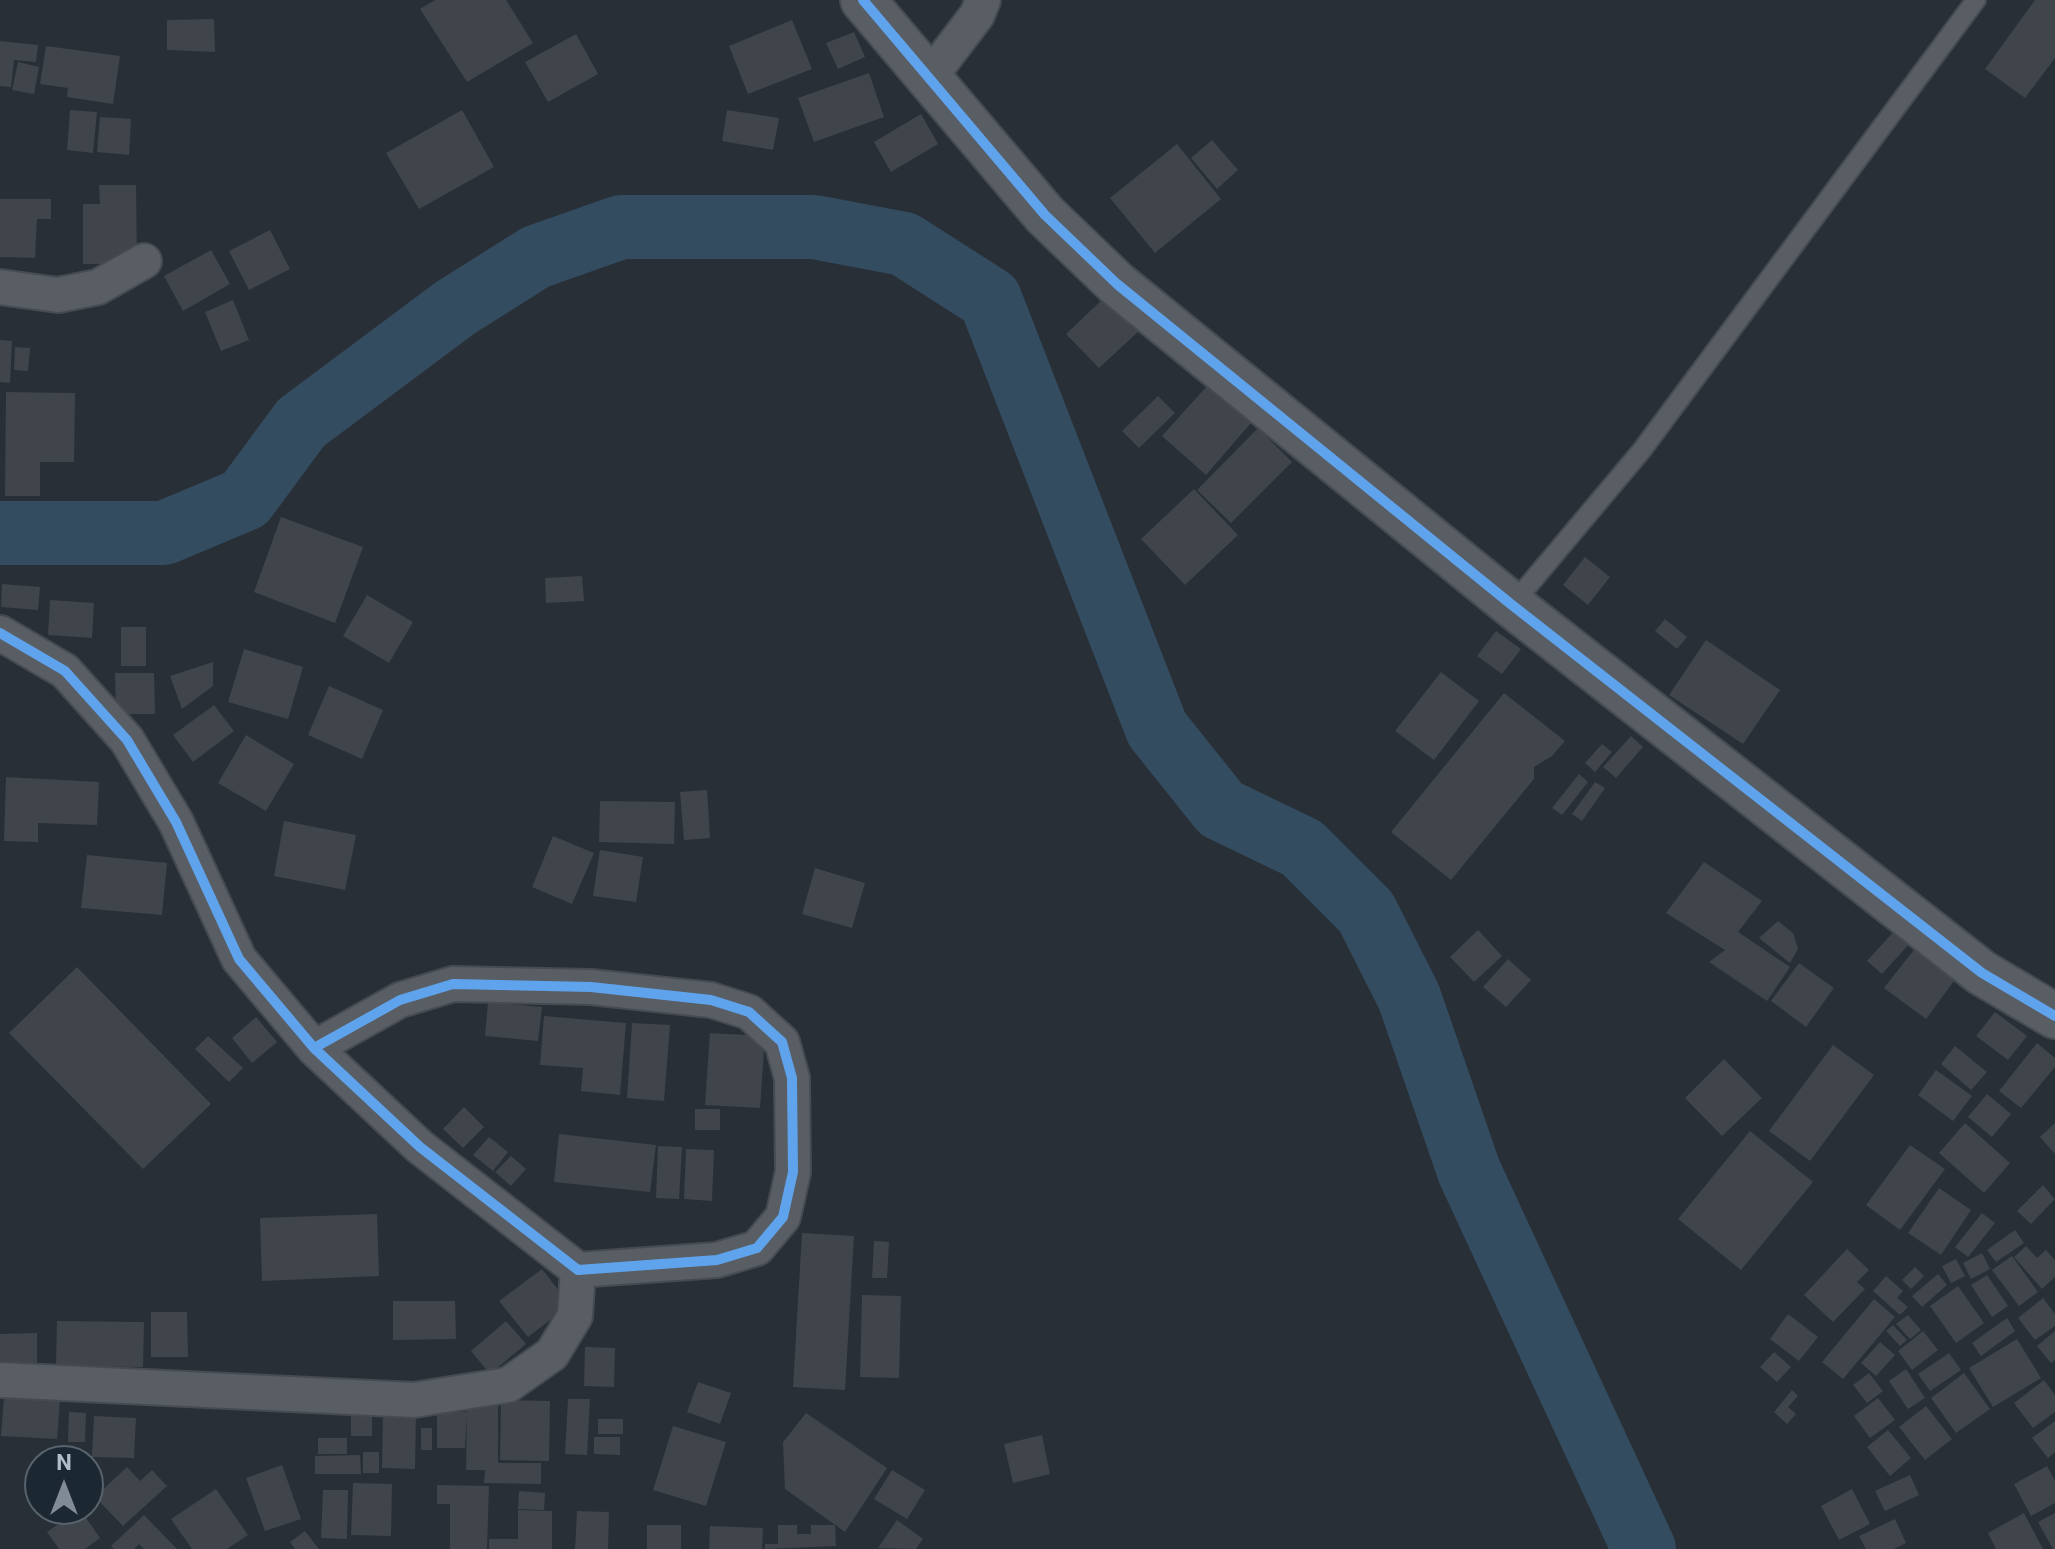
<!DOCTYPE html>
<html>
<head>
<meta charset="utf-8">
<style>
  body { margin:0 }
  #map { position:relative; width:2055px; height:1549px; overflow:hidden; background:#282f36; font-family:Roboto,sans-serif }
  canvas { display:block }
  .north { position:absolute; left:24px; top:1445px; width:80px; height:80px; box-sizing:border-box; background:#1b2731; border:2px solid #57636d; border-radius:50%; rotate:0deg; font-size:22px; font-weight:700; line-height:32px; text-align:center; color:#b1bdc8 }
  .north::after { content:''; display:block; margin:auto; width:28px; height:36px; background:#818b95; clip-path:polygon(50% 0,100% 100%,50% 72%,0 100%) }
</style>
</head>
<body>
<div id="map">
<canvas width="2055" height="1549"></canvas>
<div class="north">N</div>
</div>
<script>
const context = document.querySelector('canvas').getContext('2d');
context.lineJoin = 'round';
function poly(rows) {
  const path = new Path2D();
  for (const r of rows) {
    path.moveTo(r[0], r[1]);
    for (let i = 2; i < r.length; i += 2) path.lineTo(r[i], r[i + 1]);
  }
  return path;
}
function strokePath(path, color, width, dash) {
  context.strokeStyle = color;
  context.lineWidth = width;
  context.lineCap = dash ? 'butt' : 'round';
  context.setLineDash(dash || []);
  context.stroke(path);
}
function fill(path, color) {
  context.fillStyle = color;
  context.fill(path, 'evenodd');
}
const river = poly([
  [0,533,164,533,245,499,301,423,455,308,536,257,621,227,814,227,904,244,990,299,1157,729,1221,809,1302,848,1366,912,1409,997,1469,1171,1644,1549]
]);
const building = poly([
  [435,0,506,0,533,43,467,82,420,9],
  [2035,0,2055,0,2055,58,2025,98,1985,69],
  [214,19,215,52,167,50,167,20],
  [792,20,812,69,748,94,729,46],
  [854,32,865,57,838,69,826,43],
  [576,34,598,74,548,102,525,62],
  [0,41,38,45,36,62,14,60,11,87,0,86],
  [46,46,120,56,113,104,67,97,68,88,40,84],
  [18,62,39,67,34,94,12,90],
  [869,73,884,117,814,142,798,98],
  [70,110,97,112,93,153,67,150],
  [462,110,494,167,419,209,386,153],
  [727,110,779,118,773,150,722,141],
  [921,114,938,144,891,172,874,142],
  [100,117,131,119,129,155,97,152],
  [1212,140,1238,170,1217,189,1191,158],
  [1177,144,1221,199,1155,253,1110,198],
  [99,185,136,185,137,264,83,264,83,204,100,204],
  [0,199,51,199,51,219,37,219,35,258,0,257],
  [270,230,290,269,249,290,229,251],
  [211,250,230,284,183,311,164,276],
  [1106,296,1139,331,1099,368,1066,334],
  [233,300,249,340,221,351,205,312],
  [0,340,12,341,10,383,0,382],
  [15,347,30,348,28,371,14,370],
  [1207,386,1251,423,1206,475,1162,436],
  [6,392,75,393,74,462,40,462,40,496,5,496],
  [1158,396,1175,413,1139,448,1122,431],
  [1258,428,1292,462,1231,523,1197,490],
  [1194,489,1238,535,1185,585,1141,539],
  [281,517,363,547,335,623,254,592],
  [1585,557,1610,577,1588,605,1563,585],
  [582,576,584,601,546,603,545,578],
  [2,584,40,587,38,610,1,607],
  [367,595,413,622,389,663,343,636],
  [50,600,94,603,92,638,48,635],
  [1665,619,1687,637,1677,649,1655,631],
  [121,627,146,627,146,666,121,666],
  [1496,631,1521,649,1502,674,1477,656],
  [1706,640,1780,690,1743,744,1669,695],
  [244,649,303,667,288,719,228,702],
  [213,662,213,686,182,709,170,676],
  [1441,672,1479,701,1434,760,1395,731],
  [115,673,154,673,155,714,116,714],
  [329,686,383,710,362,759,308,735],
  [1504,693,1565,741,1552,756,1534,767,1534,779,1451,880,1391,832],
  [214,705,234,731,193,762,173,735],
  [246,735,294,764,266,811,218,783],
  [1631,736,1643,747,1616,778,1603,767],
  [1602,744,1612,752,1595,772,1585,763],
  [1579,774,1588,782,1562,815,1552,808],
  [6,777,99,782,97,825,38,823,38,842,4,841],
  [1595,782,1605,788,1582,821,1572,814],
  [707,790,710,838,684,840,680,792],
  [600,801,675,802,674,844,599,842],
  [284,821,356,835,345,890,274,876],
  [553,836,594,853,572,904,532,887],
  [600,850,643,857,636,902,593,896],
  [87,855,167,863,162,915,81,908],
  [1704,862,1762,901,1738,932,1790,967,1767,1001,1709,962,1725,950,1666,913],
  [815,868,865,883,852,928,802,914],
  [1778,921,1793,933,1798,949,1790,963,1759,938],
  [1896,929,1911,942,1882,974,1867,961],
  [1478,930,1502,956,1474,982,1450,957],
  [1916,947,1957,977,1926,1019,1884,988],
  [1508,959,1531,980,1506,1007,1483,987],
  [1799,963,1834,988,1806,1027,1771,1001],
  [77,967,211,1104,143,1169,9,1033],
  [488,1002,542,1007,538,1041,485,1036],
  [1995,1012,2027,1036,2008,1060,1976,1036],
  [544,1016,626,1023,620,1095,581,1091,583,1068,540,1065],
  [256,1017,277,1042,252,1063,232,1038],
  [632,1023,670,1025,664,1101,627,1098],
  [710,1033,765,1036,760,1108,705,1105],
  [208,1036,243,1068,229,1082,195,1049],
  [2037,1043,2055,1058,2055,1067,2021,1108,1999,1091],
  [1833,1045,1874,1075,1810,1161,1769,1131],
  [1955,1046,1987,1072,1971,1090,1941,1064],
  [1724,1059,1762,1098,1722,1136,1685,1098],
  [1936,1070,1972,1096,1953,1121,1918,1095],
  [1987,1094,2011,1114,1992,1137,1968,1117],
  [464,1107,484,1127,463,1148,443,1129],
  [695,1109,720,1109,720,1130,695,1130],
  [1965,1123,2010,1163,1984,1193,1939,1153],
  [2055,1123,2055,1154,2040,1137],
  [1750,1131,1813,1182,1741,1270,1678,1219],
  [559,1134,656,1145,650,1192,554,1182],
  [489,1137,508,1152,493,1171,473,1155],
  [1910,1145,1945,1169,1900,1230,1866,1205],
  [658,1146,682,1147,679,1199,656,1198],
  [686,1149,714,1150,712,1201,684,1199],
  [511,1156,526,1169,511,1186,495,1172],
  [2043,1185,2055,1199,2031,1224,2017,1211],
  [1939,1188,1971,1210,1941,1255,1908,1233],
  [1982,1213,1995,1223,1968,1257,1955,1247],
  [377,1214,379,1276,262,1281,260,1218],
  [2015,1230,2024,1243,1996,1262,1987,1250],
  [802,1233,854,1236,845,1390,793,1387],
  [874,1241,889,1242,887,1278,872,1278],
  [2026,1246,2037,1258,2046,1250,2055,1260,2055,1277,2042,1289,2014,1257],
  [1847,1249,1869,1270,1857,1282,1865,1289,1833,1322,1804,1295],
  [1982,1253,1990,1269,1971,1279,1963,1263],
  [2012,1256,2038,1292,2019,1306,1992,1270],
  [1956,1259,1965,1276,1951,1283,1942,1266],
  [1915,1267,1924,1276,1911,1289,1902,1280],
  [542,1269,570,1305,528,1337,499,1301],
  [1938,1274,1947,1285,1922,1307,1912,1296],
  [1987,1275,2008,1306,1992,1317,1971,1285],
  [1886,1276,1903,1291,1897,1298,1908,1307,1900,1315,1873,1291],
  [1958,1286,1984,1323,1956,1343,1930,1306],
  [862,1295,901,1296,899,1378,860,1377],
  [2043,1298,2055,1314,2055,1326,2035,1340,2018,1318],
  [1874,1299,1895,1317,1843,1379,1822,1362],
  [393,1301,455,1301,456,1339,393,1340],
  [151,1312,187,1312,188,1357,151,1357],
  [1788,1314,1818,1337,1799,1361,1770,1339],
  [1908,1315,1921,1330,1910,1339,1896,1324],
  [2007,1318,2015,1331,1981,1356,1972,1343],
  [57,1321,144,1322,143,1367,56,1366],
  [506,1321,526,1344,490,1374,471,1351],
  [1893,1325,1907,1340,1900,1346,1886,1331],
  [1923,1331,1938,1350,1912,1370,1898,1351],
  [2055,1331,2055,1360,2051,1363,2037,1346],
  [37,1333,37,1364,0,1364,0,1334],
  [2017,1339,2041,1378,1993,1407,1969,1368],
  [1880,1342,1895,1355,1876,1376,1861,1363],
  [585,1347,615,1348,614,1387,584,1386],
  [1774,1352,1791,1367,1777,1382,1760,1367],
  [1949,1353,1961,1370,1930,1391,1918,1374],
  [1906,1369,1925,1398,1908,1409,1889,1381],
  [1869,1373,1883,1391,1867,1403,1853,1385],
  [1964,1373,1990,1409,1956,1433,1931,1398],
  [2044,1380,2055,1395,2055,1412,2033,1428,2014,1403],
  [698,1382,731,1393,720,1424,687,1412],
  [1792,1390,1798,1396,1788,1407,1796,1414,1787,1424,1774,1412],
  [4,1397,60,1400,57,1439,1,1436],
  [1878,1398,1895,1420,1870,1438,1854,1416],
  [568,1399,590,1399,587,1455,565,1454],
  [501,1400,550,1401,549,1461,500,1460],
  [467,1404,498,1405,498,1463,541,1463,541,1484,484,1483,485,1470,466,1470,467,1416,465,1448,437,1448,437,1412,467,1412],
  [1926,1406,1952,1439,1925,1460,1899,1427],
  [351,1411,372,1411,372,1436,351,1436],
  [69,1412,86,1413,85,1442,68,1442],
  [383,1412,416,1412,415,1469,382,1468],
  [806,1413,887,1468,845,1532,785,1489,783,1442],
  [94,1416,136,1418,134,1458,92,1457],
  [598,1419,623,1419,623,1434,598,1434],
  [2055,1421,2055,1452,2048,1458,2032,1438],
  [673,1426,726,1442,706,1506,653,1490],
  [421,1428,432,1428,432,1450,421,1450],
  [1888,1430,1911,1458,1890,1476,1867,1447],
  [1042,1435,1050,1474,1013,1483,1004,1444],
  [594,1437,620,1437,620,1455,594,1454],
  [318,1438,347,1438,347,1454,318,1454],
  [58,1447,80,1461,49,1461],
  [363,1452,379,1452,379,1473,363,1473],
  [360,1455,361,1474,315,1474,315,1456],
  [282,1465,301,1519,265,1531,246,1478],
  [2047,1466,2055,1481,2055,1503,2031,1516,2014,1484],
  [127,1467,140,1481,152,1470,167,1486,123,1526,95,1497],
  [892,1470,925,1490,907,1519,874,1499],
  [1910,1475,1919,1495,1885,1511,1875,1491],
  [353,1483,392,1484,391,1536,351,1535],
  [437,1485,489,1486,487,1549,450,1549,450,1504,437,1504],
  [216,1489,248,1535,227,1549,192,1549,171,1519],
  [1852,1489,1870,1524,1839,1540,1821,1506],
  [323,1490,348,1490,347,1539,321,1538],
  [519,1491,545,1493,544,1510,518,1509],
  [80,1509,100,1538,85,1549,59,1549,47,1532],
  [518,1510,552,1511,552,1549,489,1549,489,1539,518,1539],
  [577,1511,609,1512,608,1549,575,1549],
  [2024,1513,2043,1549,1996,1549,1988,1533],
  [2055,1513,2055,1549,2053,1549,2038,1522],
  [144,1515,177,1549,144,1549,139,1544,134,1549,114,1549,111,1546],
  [1895,1519,1906,1543,1894,1549,1866,1549,1859,1536],
  [897,1520,923,1539,916,1549,878,1548],
  [647,1525,681,1525,681,1549,647,1549],
  [778,1525,797,1525,797,1534,811,1534,811,1525,835,1525,836,1546,765,1549,765,1544,778,1544],
  [710,1526,763,1528,762,1549,709,1549],
  [305,1531,319,1549,295,1549,290,1542]
]);
const service = poly([
  [1512,605,1642,450,1976,0]
]);
const minor = poly([
  [929,78,977,15,983,0],
  [0,287,58,295,98,287,144,261],
  [0,633,65,671,127,740,176,822,239,959,314,1048,420,1147,578,1270,717,1260,757,1248,783,1217,793,1172,792,1078,782,1042,749,1012,711,1000,591,987,453,984,400,1000,314,1048],
  [0,1380,414,1400,508,1385,552,1354,575,1316,578,1270]
]);
const tertiary = poly([
  [863,0,1045,215,1117,284,1512,605,1982,973,2055,1016]
]);
const cycleway = poly([
  [863,0,1045,215,1117,284,1512,605,1982,973,2055,1016],
  [0,633,65,671,127,740,176,822,239,959,314,1048,420,1147,578,1270,717,1260,757,1248,783,1217,793,1172,792,1078,782,1042,749,1012,711,1000,591,987,453,984,400,1000,314,1048]
]);
strokePath(river, '#344c60', 64);
fill(building, '#3f454b');
strokePath(service, '#464b51', 22);
strokePath(minor, '#464b51', 38);
strokePath(tertiary, '#464b51', 48);
strokePath(service, '#585e64', 18);
strokePath(minor, '#585e64', 34);
strokePath(tertiary, '#585e64', 44);
strokePath(cycleway, '#60a3ed', 10);
</script>
</body>
</html>
